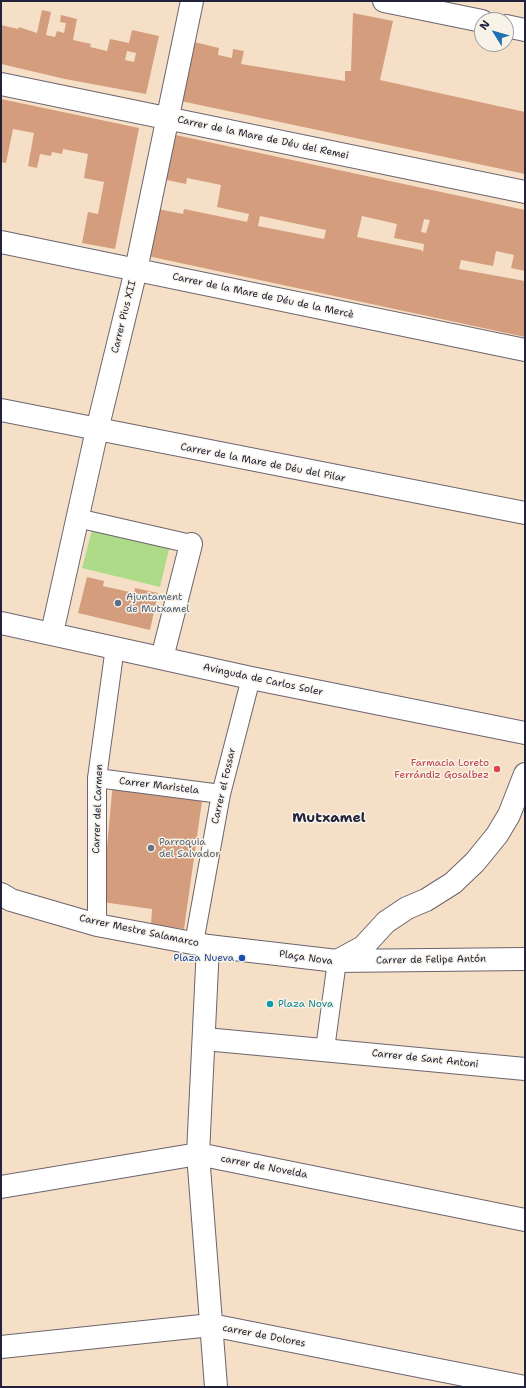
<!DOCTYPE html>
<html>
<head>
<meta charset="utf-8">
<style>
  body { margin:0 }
  #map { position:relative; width:526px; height:1388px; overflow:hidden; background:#f5e0c7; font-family:"Shantell Sans",sans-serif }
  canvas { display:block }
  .frame { position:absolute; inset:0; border:2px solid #22223b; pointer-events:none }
  .north { position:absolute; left:474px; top:12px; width:40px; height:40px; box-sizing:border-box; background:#f7f3e8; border:1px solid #a29fa3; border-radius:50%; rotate:307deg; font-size:11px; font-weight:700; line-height:16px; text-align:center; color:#22223b }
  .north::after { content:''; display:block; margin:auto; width:14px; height:18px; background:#1f6fb2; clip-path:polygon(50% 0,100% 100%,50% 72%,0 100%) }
</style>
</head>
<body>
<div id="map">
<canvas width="526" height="1388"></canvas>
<div class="frame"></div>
<div class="north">N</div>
</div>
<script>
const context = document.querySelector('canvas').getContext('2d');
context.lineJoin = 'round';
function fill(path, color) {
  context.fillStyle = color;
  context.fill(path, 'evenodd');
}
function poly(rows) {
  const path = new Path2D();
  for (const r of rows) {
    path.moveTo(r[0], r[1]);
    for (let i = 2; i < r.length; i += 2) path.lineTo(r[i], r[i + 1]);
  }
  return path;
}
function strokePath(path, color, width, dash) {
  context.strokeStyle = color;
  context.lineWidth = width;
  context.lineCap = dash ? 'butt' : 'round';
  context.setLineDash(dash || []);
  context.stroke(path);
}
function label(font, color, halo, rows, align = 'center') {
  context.font = font + ' "Shantell Sans",sans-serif';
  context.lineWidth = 3;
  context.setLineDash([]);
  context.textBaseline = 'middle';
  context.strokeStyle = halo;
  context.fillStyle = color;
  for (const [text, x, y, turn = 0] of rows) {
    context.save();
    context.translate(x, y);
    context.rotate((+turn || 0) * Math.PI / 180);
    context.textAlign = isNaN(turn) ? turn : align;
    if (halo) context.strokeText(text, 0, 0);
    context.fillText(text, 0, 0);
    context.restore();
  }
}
const green = poly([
  [95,519,172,537,160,587,82,568]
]);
const building = poly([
  [42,10,51,12,46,35,55,37,57,31,64,33,66,23,60,22,61,15,77,19,73,40,91,44,90,47,107,51,110,39,129,43,132,30,159,36,146,94,65,79,1,64,1,25,18,29,19,27,37,33],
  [127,51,136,53,134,62,125,60],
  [353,13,393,21,380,80,525,112,525,174,176,100,190,41,219,48,218,55,232,58,233,49,244,51,241,64,345,81,345,71,351,71],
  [1,99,139,128,115,249,82,243,88,212,98,214,104,182,84,178,88,154,63,149,62,154,52,152,51,156,40,154,37,168,28,166,34,133,13,129,6,163,1,162],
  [171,134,525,210,525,271,511,268,514,255,496,251,493,266,461,260,459,269,525,281,525,337,143,255,153,208,183,214,184,209,247,222,249,214,217,207,221,185,187,178,186,184,162,179],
  [260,216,326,230,324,239,258,226],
  [362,216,397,224,394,238,424,244,423,252,421,250,357,237],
  [424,219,430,220,426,233,421,232],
  [87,577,104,581,103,586,134,593,135,588,158,593,150,630,78,613],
  [113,782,203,794,184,929,151,924,152,909,102,902]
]);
const pedestrian = poly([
  [77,518,191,544],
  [97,778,221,794],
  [97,925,97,778,115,647],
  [194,943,221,794,251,678],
  [325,1049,337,961]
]);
const minor = poly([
  [384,1,482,21],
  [506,26,525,30],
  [1,84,525,192],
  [1,242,525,350],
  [1,410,525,513],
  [1,623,251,678,525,733],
  [52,633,97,430,136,270,192,1],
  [162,658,191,544],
  [208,946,198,1154,216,1387],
  [337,961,363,947,386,922,407,908,426,900,453,883,475,862,497,835,509,815,525,774],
  [205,1039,525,1069],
  [1,1187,198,1154,525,1220],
  [1,1347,211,1325,525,1387]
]);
const tertiary = poly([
  [1,894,11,900,97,925,208,946,337,961,525,959]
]);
const markers = [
  [118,603,4,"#5c6f8a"],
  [497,769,4,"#e0444e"],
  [151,848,4,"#6b7280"],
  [242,958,4,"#1a4fb4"],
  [270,1004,4,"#0f9aa8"]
];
const streetNames = [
  ["Carrer de la Mare de Déu del Remei",263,138,12],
  ["Carrer de la Mare de Déu de la Mercè",263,296,12],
  ["Carrer Pius XII",124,317,-76],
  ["Carrer de la Mare de Déu del Pilar",263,463,11],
  ["Avinguda de Carlos Soler",263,680,12],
  ["Carrer Maristela",159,786,7],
  ["Carrer el Fossar",224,786,-77],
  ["Carrer del Carmen",98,809,-88],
  ["Carrer Mestre Salamarco",139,931,12],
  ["Plaça Nova",306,958,8],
  ["Carrer de Felipe Antón",431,960,-1],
  ["Carrer de Sant Antoni",425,1059,6],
  ["carrer de Novelda",264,1167,11],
  ["carrer de Dolores",264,1336,11]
];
const serviceNames = [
  ["Ajuntament",126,597],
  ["de Mutxamel",126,609]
];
const healthNames = [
  ["Farmacia Loreto",489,763],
  ["Ferrándiz Gosalbez",489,775]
];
const worshipNames = [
  ["Parroquia",159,842],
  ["del Salvador",159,854]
];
const transitNames = [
  ["Plaza Nueva",234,958]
];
const cultureNames = [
  ["Plaza Nova",278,1004]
];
const districtNames = [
  ["Mutxamel",329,818]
];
fill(green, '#aedb88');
fill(building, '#d49d7d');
strokePath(pedestrian, '#6c646c', 20);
strokePath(minor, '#6c646c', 24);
strokePath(tertiary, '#6c646c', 24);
strokePath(pedestrian, '#fff', 18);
strokePath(minor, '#fff', 22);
strokePath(tertiary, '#fff', 22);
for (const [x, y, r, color] of markers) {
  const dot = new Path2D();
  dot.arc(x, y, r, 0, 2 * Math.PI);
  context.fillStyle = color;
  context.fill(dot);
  strokePath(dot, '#f7f3e8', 1.5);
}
label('10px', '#22223b', '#f7f3e8', streetNames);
label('10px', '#4e5e75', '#f7f3e8', serviceNames, 'left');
label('10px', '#be3a42', '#f7f3e8', healthNames, 'right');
label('10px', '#5b616d', '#f7f3e8', worshipNames, 'left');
label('10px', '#164399', '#f7f3e8', transitNames, 'right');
label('10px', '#0d838f', '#f7f3e8', cultureNames, 'left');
label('bold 14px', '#22223b', '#f7f3e8', districtNames);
</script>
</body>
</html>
